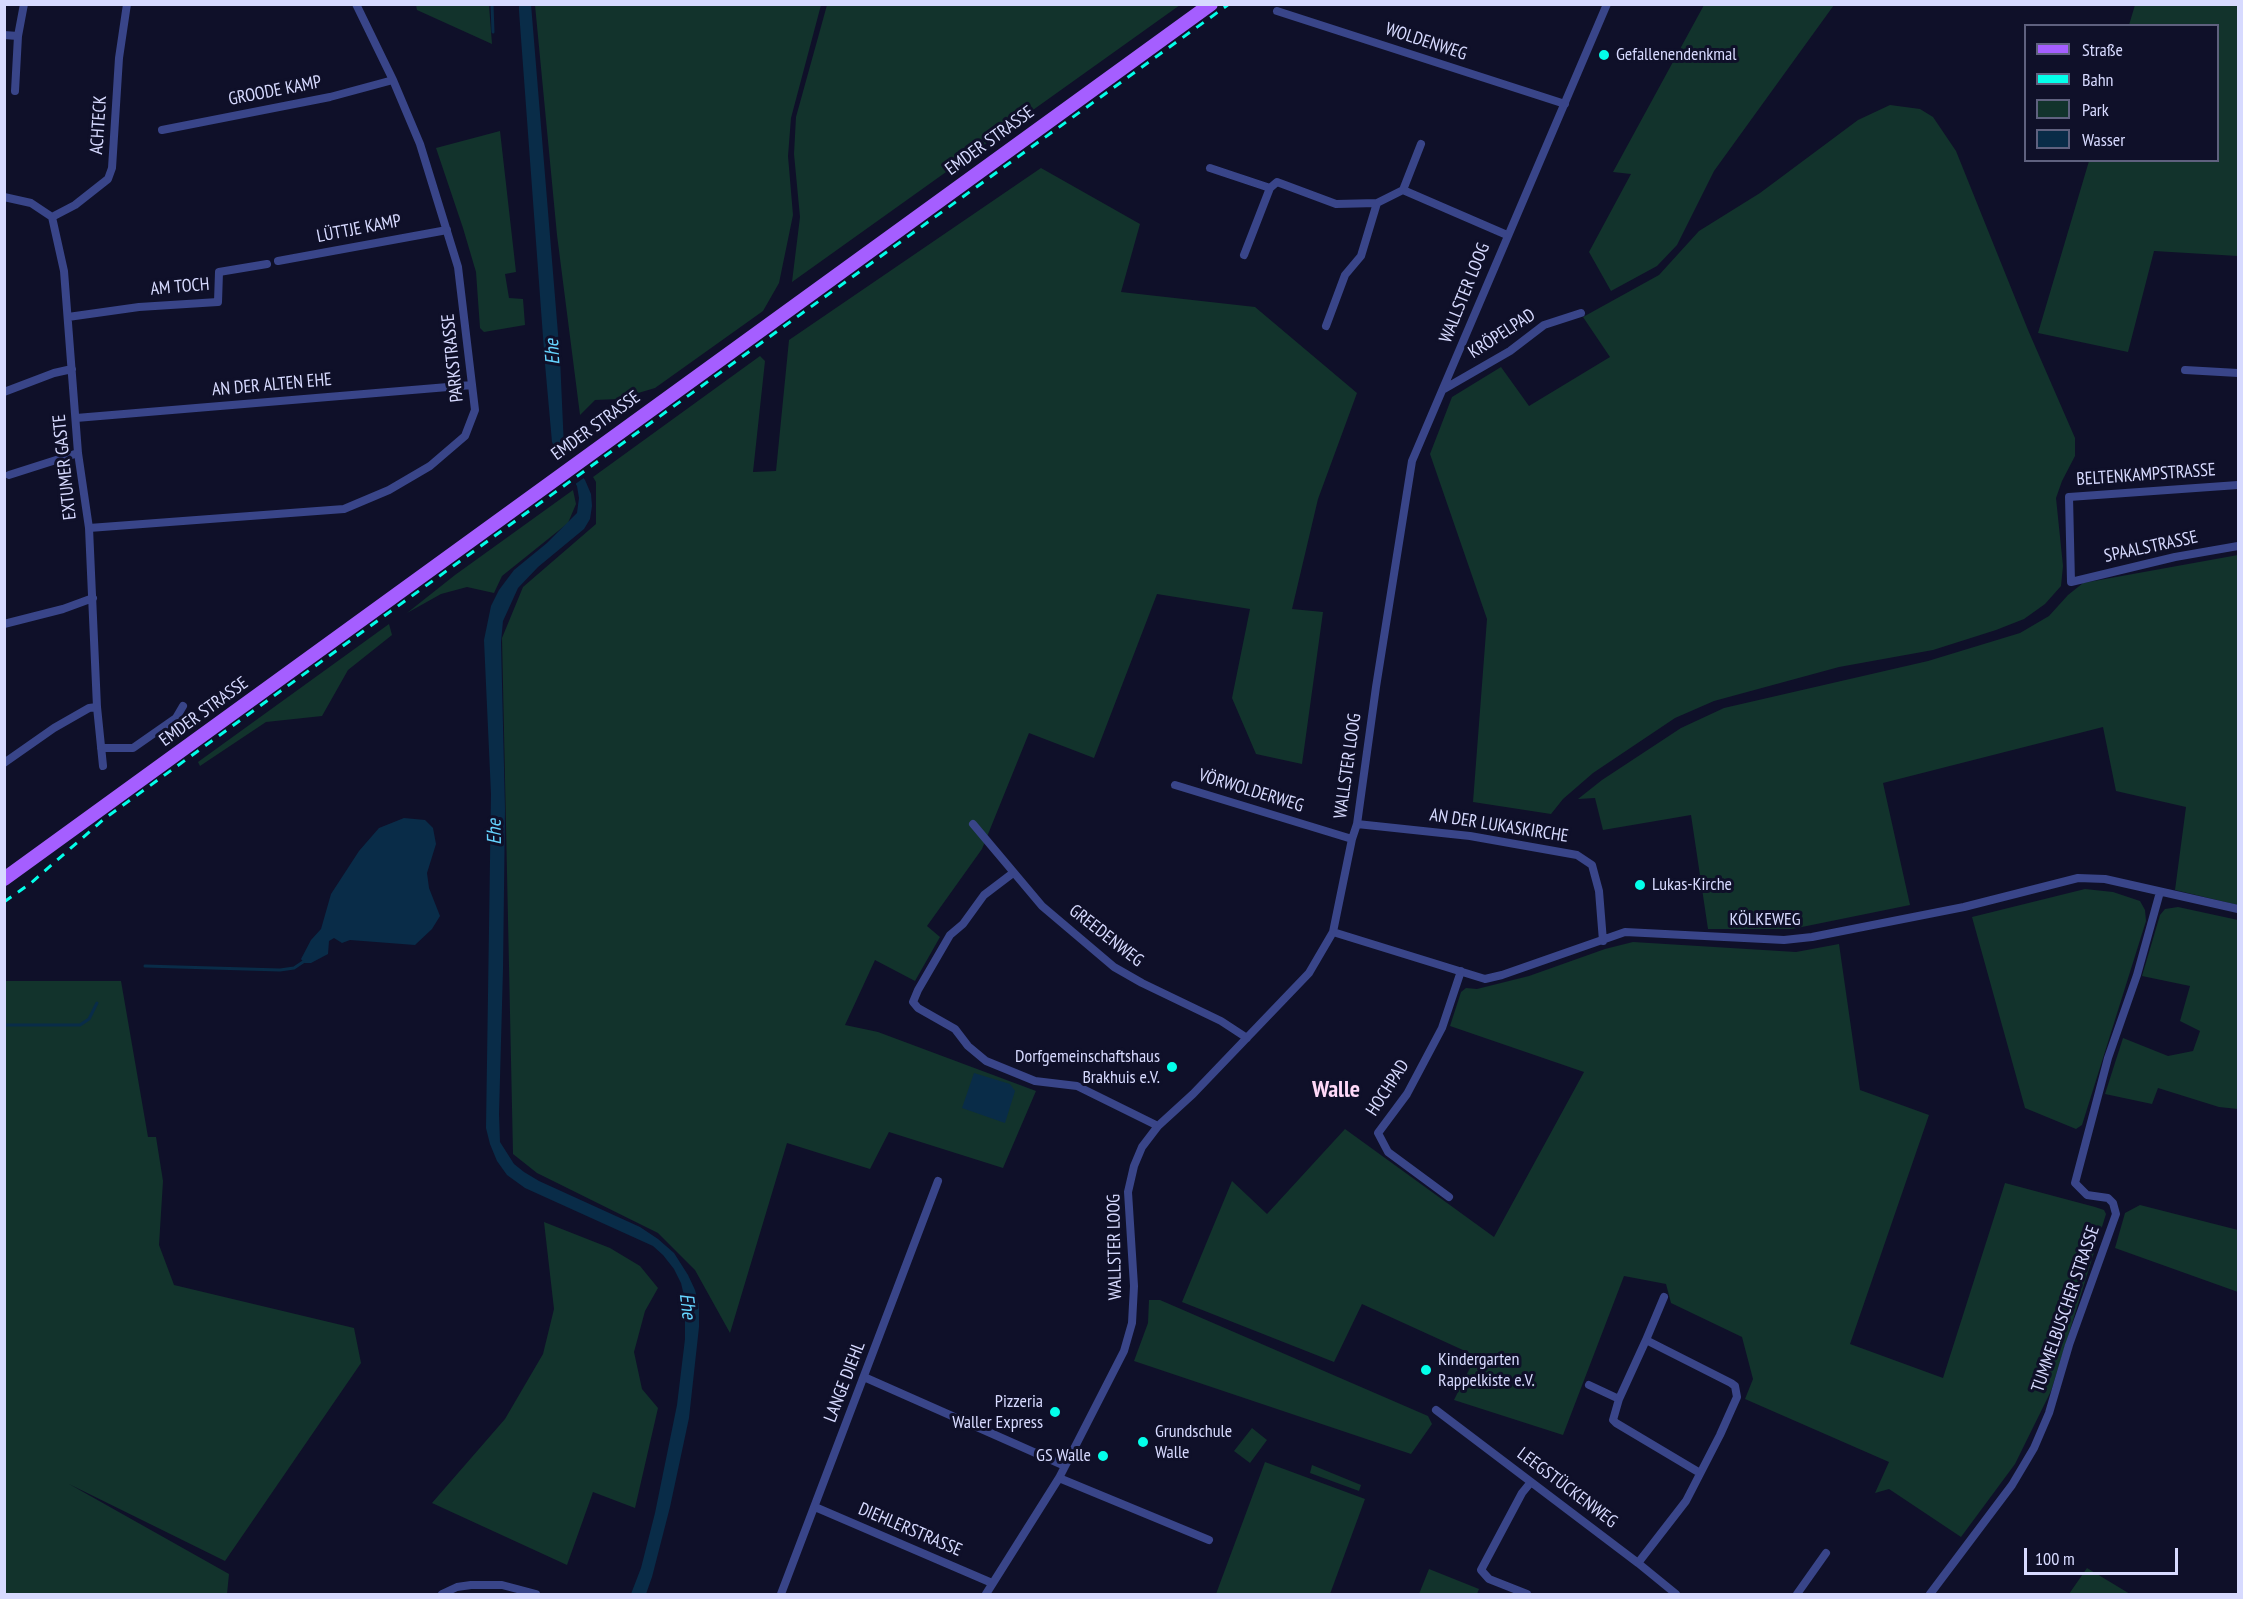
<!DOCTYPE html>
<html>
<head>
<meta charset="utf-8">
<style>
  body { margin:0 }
  #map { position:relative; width:2243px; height:1599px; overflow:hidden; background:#0f1029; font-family:"PT Sans Narrow",sans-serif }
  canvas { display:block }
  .frame { position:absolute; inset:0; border:6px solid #d7daff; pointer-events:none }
  .legend { position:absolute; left:2024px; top:24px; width:195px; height:138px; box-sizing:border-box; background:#0f1029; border:2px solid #5f617f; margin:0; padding:8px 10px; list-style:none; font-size:18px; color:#d7daff }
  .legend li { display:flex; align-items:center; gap:12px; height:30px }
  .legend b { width:30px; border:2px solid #5f617f }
  .scale { position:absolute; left:2024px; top:1548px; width:154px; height:27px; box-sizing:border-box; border:3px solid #d7daff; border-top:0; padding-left:8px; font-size:18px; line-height:21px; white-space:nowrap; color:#d7daff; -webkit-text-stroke:4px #0f1029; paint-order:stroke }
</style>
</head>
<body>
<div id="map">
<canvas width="2243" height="1599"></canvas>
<div class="frame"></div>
<ul class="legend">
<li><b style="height:8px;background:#a55eff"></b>Straße</li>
<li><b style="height:8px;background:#03ffea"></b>Bahn</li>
<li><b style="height:16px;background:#12332c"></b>Park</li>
<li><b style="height:16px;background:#092c48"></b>Wasser</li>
</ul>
<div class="scale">100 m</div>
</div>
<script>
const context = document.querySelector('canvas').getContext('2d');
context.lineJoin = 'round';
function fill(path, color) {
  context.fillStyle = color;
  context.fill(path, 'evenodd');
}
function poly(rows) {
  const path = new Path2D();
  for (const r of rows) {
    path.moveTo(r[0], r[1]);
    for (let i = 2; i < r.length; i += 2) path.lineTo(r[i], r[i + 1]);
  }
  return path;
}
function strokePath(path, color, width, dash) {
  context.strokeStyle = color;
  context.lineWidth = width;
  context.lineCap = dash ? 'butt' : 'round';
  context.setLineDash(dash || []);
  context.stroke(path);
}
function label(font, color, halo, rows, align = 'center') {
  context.font = font + ' "PT Sans Narrow",sans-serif';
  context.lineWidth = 6;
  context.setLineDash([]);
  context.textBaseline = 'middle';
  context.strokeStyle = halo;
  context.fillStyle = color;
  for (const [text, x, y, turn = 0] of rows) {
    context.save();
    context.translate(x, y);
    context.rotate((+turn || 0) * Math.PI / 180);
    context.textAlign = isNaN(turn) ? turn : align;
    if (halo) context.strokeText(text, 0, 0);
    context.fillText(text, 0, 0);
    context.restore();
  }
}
const green = poly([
  [416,5,489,5,492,44,417,10],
  [535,5,821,5,791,118,788,156,793,215,779,283,763,311,655,388,618,399,595,400,580,415,557,235],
  [827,5,827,4,1180,5,792,282,800,217,794,154,796,117],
  [1704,5,1834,5,1714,171,1677,245,1657,266,1611,291,1589,252,1631,174,1613,172],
  [2135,5,2238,5,2238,256,2154,251,2128,352,2038,333,2089,161,2218,160,2218,26,2129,25],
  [1890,105,1920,109,1933,117,1956,151,2028,330,2075,438,2075,456,2062,481,2056,498,2063,566,2061,586,2045,604,2024,619,1996,630,1933,650,1839,667,1714,701,1675,718,1593,773,1563,799,1551,814,1473,802,1487,619,1430,454,1452,397,1501,367,1529,406,1610,357,1583,317,1659,275,1699,231,1760,193,1858,120],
  [500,131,516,272,505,274,509,298,523,299,525,325,484,332,480,328,476,272,463,228,436,148],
  [1041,168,1140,224,1121,292,1255,307,1357,393,1318,499,1292,609,1323,612,1302,764,1256,754,1232,698,1250,609,1157,594,1094,758,1029,733,982,849,927,926,940,937,915,981,875,960,845,1025,878,1032,1036,1091,1003,1168,889,1132,870,1169,787,1143,730,1333,695,1270,658,1233,537,1173,513,1154,502,638,523,587,596,524,596,482,593,477,760,356,765,361,753,472,776,471,789,340],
  [573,490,576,504,568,523,502,576,494,593,467,587,441,594,407,613,455,575],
  [2238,555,2238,905,2175,890,2186,807,2116,791,2103,727,1883,783,1910,905,1792,929,1708,929,1691,815,1603,830,1595,798,1578,799,1602,780,1681,728,1724,708,1928,661,2020,633,2049,616,2068,595,2083,583],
  [389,624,392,635,348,670,322,716,266,722,200,766,198,762],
  [2085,889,2113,892,2140,901,2145,910,2146,921,2082,1125,2076,1129,2025,1108,1972,917],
  [2178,907,2238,920,2238,1109,2219,1107,2158,1088,2152,1104,2105,1094,2123,1038,2168,1056,2193,1051,2200,1031,2180,1021,2190,986,2142,976,2160,915,2165,909],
  [1633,942,1796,952,1839,944,1860,1090,1929,1115,1850,1344,1943,1378,2005,1183,2095,1207,2104,1210,2106,1214,2051,1391,2015,1464,1961,1537,1889,1489,1875,1493,1889,1462,1745,1399,1753,1379,1742,1337,1671,1303,1666,1284,1624,1276,1563,1435,1454,1400,1476,1356,1362,1304,1334,1362,1182,1302,1232,1181,1267,1214,1345,1129,1494,1237,1584,1072,1450,1026,1461,992,1466,988,1477,989,1529,976,1605,949],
  [5,981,121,981,148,1137,156,1137,163,1181,159,1245,174,1285,354,1328,361,1363,225,1561,69,1484,229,1574,227,1594,5,1594],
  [2140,1205,2238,1230,2238,1292,2115,1248,2125,1213],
  [544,1222,610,1248,640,1266,658,1288,645,1311,634,1352,642,1389,658,1408,635,1508,593,1492,567,1565,432,1503,505,1419,543,1354,554,1309],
  [1149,1300,1160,1300,1428,1416,1432,1424,1411,1454,1134,1361,1148,1323],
  [1252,1428,1267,1440,1250,1463,1234,1451],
  [1265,1462,1365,1499,1330,1594,1216,1594],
  [1312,1465,1361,1485,1359,1491,1310,1473],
  [2087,1568,2130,1594,2069,1594],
  [1429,1569,1479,1589,1477,1594,1419,1594]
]);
const water = poly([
  [531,4,560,358,564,448,566,455,585,480,591,494,592,506,590,519,584,529,538,567,518,588,503,621,501,642,505,809,503,969,499,1114,500,1142,514,1164,524,1172,539,1181,640,1227,658,1239,674,1253,688,1275,695,1290,699,1306,699,1327,689,1418,670,1507,652,1577,646,1594,631,1594,641,1568,655,1513,677,1405,685,1339,685,1300,681,1283,674,1269,663,1255,653,1246,525,1188,507,1175,497,1161,490,1144,486,1128,491,794,484,640,491,606,499,590,514,570,547,543,577,513,579,498,577,486,560,459,552,442,545,364,519,11,519,5],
  [404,818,425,820,433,828,436,844,427,873,429,888,440,916,432,929,415,945,350,940,342,943,334,938,329,941,328,954,311,963,304,963,301,959,311,940,321,929,331,894,359,851,379,828],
  [974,1073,1010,1084,1015,1091,1005,1123,962,1108]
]);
const pier = poly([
  [567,456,585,477,574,485,558,462]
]);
const stream = poly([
  [492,4,493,32],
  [145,966,280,970,294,968,303,962],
  [4,1025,80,1025,89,1019,97,1003]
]);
const street = poly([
  [1277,11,1565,104],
  [4,35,18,36],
  [15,91,18,36,24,4],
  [162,130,330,97,393,80],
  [1210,168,1270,188,1277,182,1336,204,1377,203,1403,190,1507,235],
  [1403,190,1421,144],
  [4,197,31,203,52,217,64,271,78,453,89,528,97,707,103,766],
  [52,217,75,205,108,179,112,168,119,58,127,4],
  [1244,255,1270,188],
  [278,261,447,230],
  [68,317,139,307,218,302,219,272,267,264],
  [1326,326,1345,275,1361,256,1377,203],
  [2185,370,2238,373],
  [1444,389,1510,351,1544,325,1581,313],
  [4,392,54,373,72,369],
  [76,418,472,385],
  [9,475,78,453],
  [2238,485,2069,497,2071,582,2175,557,2238,546],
  [89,528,344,509,389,490,430,466,465,436,475,410,458,267,420,144,393,80,356,4],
  [4,624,63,609,93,598],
  [101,748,133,748,176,718,183,706],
  [4,763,54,728,89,708,97,707],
  [1175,785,1352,839],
  [973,824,1042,906,1114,967,1142,983,1221,1021,1247,1038],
  [1357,824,1470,836,1577,855,1592,865,1599,891,1603,941],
  [1013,873,984,895,963,924,950,935,918,990,913,1002,918,1008,955,1029,968,1046,986,1061,1035,1081,1077,1086,1158,1126],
  [1333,932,1485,979,1502,975,1625,932,1784,940,1812,937,1964,907,2078,878,2105,879,2238,909],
  [1449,1197,1388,1152,1378,1133,1407,1094,1442,1028,1461,971],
  [1646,1340,1664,1297],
  [864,1377,1065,1466],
  [1589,1385,1619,1399],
  [1436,1410,1638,1563,1676,1594],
  [1059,1478,1209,1540],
  [815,1507,992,1583],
  [1638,1563,1686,1501,1720,1435,1737,1397,1735,1386,1731,1383,1646,1340,1619,1399,1613,1420,1616,1423,1700,1473],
  [442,1594,457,1587,471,1585,502,1585,536,1594],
  [781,1594,938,1181],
  [986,1594,1059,1478,1124,1351,1132,1323,1134,1286,1128,1192,1134,1166,1142,1147,1158,1126,1193,1094,1309,973,1333,932,1352,839,1357,824,1376,687,1412,461,1607,4],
  [1527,1594,1489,1579,1481,1570,1522,1493,1531,1482],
  [1797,1594,1826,1553],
  [1930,1594,2012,1485,2034,1448,2049,1413,2069,1345,2116,1214,2113,1203,2108,1198,2087,1195,2075,1183,2108,1058,2137,975,2160,892]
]);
const primary = poly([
  [4,879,1211,4]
]);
const rail = poly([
  [4,902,31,883,104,819,1229,4]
]);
const markers = [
  [1604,55,6,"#03ffea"],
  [1640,885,6,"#03ffea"],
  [1172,1067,6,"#03ffea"],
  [1426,1370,6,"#03ffea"],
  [1055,1412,6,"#03ffea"],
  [1143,1442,6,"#03ffea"],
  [1103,1456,6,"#03ffea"]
];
const streetNames = [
  ["WOLDENWEG",1426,42,18],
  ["GROODE KAMP",275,91,-11],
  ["ACHTECK",99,125,-86],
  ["EMDER STRASSE",990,141,-36],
  ["LÜTTJE KAMP",359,229,-11],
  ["AM TOCH",180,287,-5],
  ["WALLSTER LOOG",1465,293,-68],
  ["KRÖPELPAD",1502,334,-33],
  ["PARKSTRASSE",453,358,-96],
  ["AN DER ALTEN EHE",272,385,-5],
  ["EMDER STRASSE",596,426,-36],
  ["EXTUMER GASTE",65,467,-96],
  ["BELTENKAMPSTRASSE",2146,475,-4],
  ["SPAALSTRASSE",2151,547,-12],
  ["EMDER STRASSE",204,712,-36],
  ["WALLSTER LOOG",1348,766,-82],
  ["VÖRWOLDERWEG",1251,791,17],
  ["AN DER LUKASKIRCHE",1499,826,9],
  ["KÖLKEWEG",1765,920],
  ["GREEDENWEG",1106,936,38],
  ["HOCHPAD",1388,1088,-57],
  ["WALLSTER LOOG",1115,1247,-91],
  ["TUMMELBUSCHER STRASSE",2066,1309,-71],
  ["LANGE DIEHL",845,1382,-69],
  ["LEEGSTÜCKENWEG",1567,1488,37],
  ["DIEHLERSTRASSE",910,1530,23]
];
const poiNames = [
  ["Gefallenendenkmal",1616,55],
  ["Lukas-Kirche",1652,885],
  ["Dorfgemeinschaftshaus",1160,1057,"right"],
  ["Brakhuis e.V.",1160,1078,"right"],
  ["Kindergarten",1438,1360],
  ["Rappelkiste e.V.",1438,1381],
  ["Pizzeria",1043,1402,"right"],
  ["Waller Express",1043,1423,"right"],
  ["Grundschule",1155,1432],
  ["Walle",1155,1453],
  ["GS Walle",1091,1456,"right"]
];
const waterNames = [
  ["Ehe",553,352,-94],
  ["Ehe",495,832,-91],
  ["Ehe",687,1306,83]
];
const districtNames = [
  ["Walle",1336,1090]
];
fill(green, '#12332c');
fill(water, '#092c48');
fill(pier, '#0f1029');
strokePath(stream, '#092c48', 3);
strokePath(street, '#394589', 8);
strokePath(primary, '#a55eff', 14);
strokePath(rail, '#03ffea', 3, [9, 8]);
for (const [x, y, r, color] of markers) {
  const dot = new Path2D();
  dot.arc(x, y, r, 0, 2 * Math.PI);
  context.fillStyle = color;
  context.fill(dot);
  strokePath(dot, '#0f1029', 2);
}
label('18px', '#d7daff', '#0f1029', streetNames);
label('18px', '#d7daff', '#0f1029', poiNames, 'left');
label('italic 20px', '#65d4ff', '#0f1029', waterNames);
label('bold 24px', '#ffd9f8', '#0f1029', districtNames);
</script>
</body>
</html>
